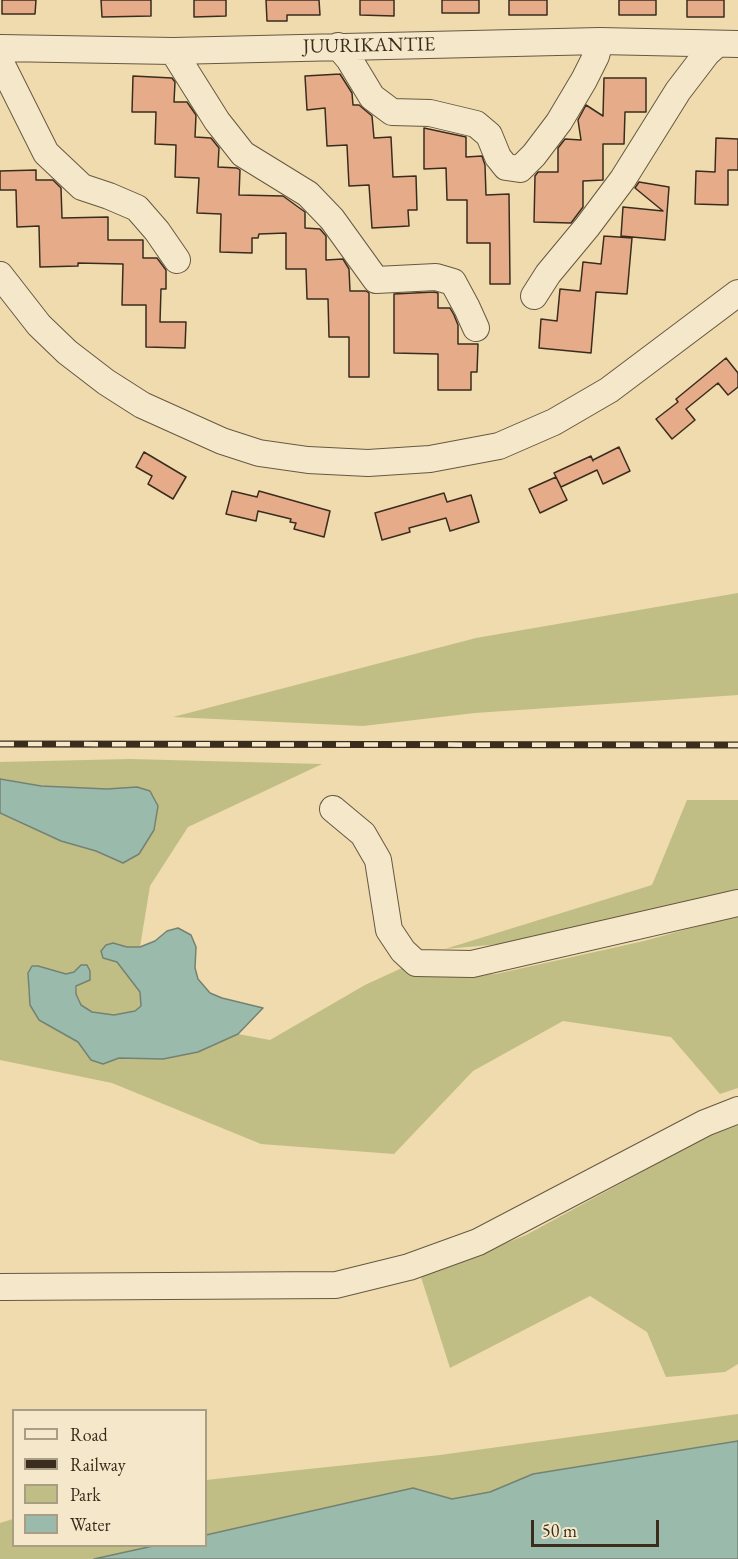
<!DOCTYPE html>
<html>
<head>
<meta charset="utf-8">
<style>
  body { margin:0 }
  #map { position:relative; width:738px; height:1559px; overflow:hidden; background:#efdbad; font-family:"EB Garamond",serif }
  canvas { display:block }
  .legend { position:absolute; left:12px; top:1409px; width:195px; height:138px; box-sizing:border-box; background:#f5e8ca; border:2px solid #aa9d85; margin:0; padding:8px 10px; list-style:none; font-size:18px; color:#3a2d1e }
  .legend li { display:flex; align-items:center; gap:12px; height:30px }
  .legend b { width:30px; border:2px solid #aa9d85 }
  .scale { position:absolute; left:531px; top:1520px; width:128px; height:27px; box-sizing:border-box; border:3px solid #3a2d1e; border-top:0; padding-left:8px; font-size:18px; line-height:21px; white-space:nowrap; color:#3a2d1e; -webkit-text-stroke:4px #f5e8ca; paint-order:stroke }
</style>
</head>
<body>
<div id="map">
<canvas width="738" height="1559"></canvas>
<ul class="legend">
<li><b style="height:8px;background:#f5e8ca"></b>Road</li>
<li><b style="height:8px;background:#3a2d1e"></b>Railway</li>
<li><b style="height:16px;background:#c0be85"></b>Park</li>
<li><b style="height:16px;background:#9abbac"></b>Water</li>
</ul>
<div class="scale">50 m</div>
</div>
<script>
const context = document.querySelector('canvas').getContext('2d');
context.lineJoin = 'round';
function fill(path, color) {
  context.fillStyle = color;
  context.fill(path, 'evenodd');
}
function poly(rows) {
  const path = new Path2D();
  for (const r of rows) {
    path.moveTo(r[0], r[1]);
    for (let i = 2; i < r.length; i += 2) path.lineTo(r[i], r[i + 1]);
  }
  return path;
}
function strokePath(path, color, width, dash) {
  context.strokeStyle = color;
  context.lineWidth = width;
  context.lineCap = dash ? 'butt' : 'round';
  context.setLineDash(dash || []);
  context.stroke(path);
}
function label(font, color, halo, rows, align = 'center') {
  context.font = font + ' "EB Garamond",serif';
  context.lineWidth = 4.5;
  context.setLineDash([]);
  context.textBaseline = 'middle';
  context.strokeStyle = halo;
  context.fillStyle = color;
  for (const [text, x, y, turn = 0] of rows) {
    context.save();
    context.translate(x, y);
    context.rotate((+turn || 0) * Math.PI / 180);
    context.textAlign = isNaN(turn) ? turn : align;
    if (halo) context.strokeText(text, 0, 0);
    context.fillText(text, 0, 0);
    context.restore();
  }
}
const green = poly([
  [738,593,738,695,475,713,363,726,173,717,476,638],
  [130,759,322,764,188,827,150,886,140,947,127,947,113,943,103,958,117,962,141,992,141,1006,135,1012,114,1015,92,1012,81,1005,76,994,81,965,74,972,66,974,57,972,28,985,30,1005,38,1020,78,1042,92,1060,103,1064,119,1058,163,1059,198,1052,238,1034,270,1040,365,985,404,967,435,977,496,974,644,941,738,915,738,1088,720,1094,671,1037,563,1021,473,1071,394,1154,261,1144,112,1083,0,1060,0,813,61,841,96,851,123,863,137,787,107,789,41,786,0,779,0,762],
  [687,800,738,800,738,890,523,942,445,949,652,885],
  [738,1124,738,1364,725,1372,666,1377,647,1332,590,1296,450,1368,421,1277,526,1235,704,1138],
  [738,1414,738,1441,533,1474,490,1492,452,1499,413,1488,206,1535,206,1480,440,1455],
  [13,1519,14,1546,153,1546,94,1559,0,1559,0,1523]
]);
const water = poly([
  [0,779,41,786,107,789,137,787,150,791,158,806,154,830,139,854,123,863,96,851,61,841,0,813,0,779],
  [178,928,191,935,196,947,195,968,198,979,210,993,222,998,263,1008,238,1034,198,1052,163,1059,119,1058,103,1064,91,1060,78,1042,39,1020,30,1005,28,973,32,966,38,966,66,974,74,972,81,965,87,965,90,971,90,980,76,986,76,994,81,1005,92,1012,114,1015,135,1011,141,1006,140,992,117,962,103,958,101,951,106,945,113,943,127,947,140,947,155,941,167,931,178,928],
  [738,1441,738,1559,94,1559,153,1546,206,1546,206,1535,413,1488,452,1499,490,1492,533,1474,738,1441]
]);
const building = poly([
  [2,0,36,0,35,14,2,14,2,0],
  [101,0,151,0,151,16,102,17,101,0],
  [194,0,226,0,226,16,194,17,194,0],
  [266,0,319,0,320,15,287,15,287,21,267,21,266,0],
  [360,0,394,0,394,16,360,15,360,0],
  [442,0,479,0,479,13,442,13,442,0],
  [509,0,547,0,547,15,509,15,509,0],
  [619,0,656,0,656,15,619,15,619,0],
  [687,0,724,0,724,17,687,17,687,0],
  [340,74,352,93,353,105,359,105,372,116,374,138,391,137,393,177,416,176,417,210,408,210,409,226,372,228,369,185,349,186,347,145,327,146,325,108,307,110,305,76,340,74],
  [133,76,172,78,175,82,174,102,187,102,196,115,195,137,211,138,219,148,218,167,237,168,240,170,239,195,283,196,305,212,305,228,320,229,326,236,326,260,343,259,349,269,350,291,366,291,369,293,369,377,349,377,349,337,329,337,328,299,307,299,306,269,286,269,286,233,259,234,258,238,252,238,252,253,220,252,221,214,197,213,199,178,175,177,176,145,155,144,156,112,132,112,133,76],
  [604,78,646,78,646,112,625,112,624,144,603,144,603,180,583,181,583,207,571,223,534,222,535,176,538,172,558,172,558,148,565,139,581,140,578,120,586,105,603,116,604,78],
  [424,128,466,137,466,157,482,156,485,165,486,195,509,194,510,284,490,284,490,243,467,243,467,200,447,200,446,168,424,169,424,128],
  [716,138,738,139,738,170,728,170,728,205,695,204,696,171,715,172,716,138],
  [36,170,36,180,53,180,61,188,62,218,108,217,108,240,143,240,143,258,157,258,166,270,166,289,161,289,160,322,186,322,185,348,146,347,146,305,122,305,123,264,78,263,78,266,40,267,39,226,17,227,16,190,0,190,0,171,36,170],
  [639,182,669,187,665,240,621,236,623,207,663,211,635,188,639,182],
  [604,236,632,238,627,294,596,292,591,353,539,348,541,319,557,321,560,289,580,291,583,262,601,264,604,236],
  [434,292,438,293,438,308,450,308,454,315,458,325,458,344,478,344,477,372,471,372,471,390,438,390,438,354,394,353,394,294,434,292],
  [726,358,738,373,738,387,728,395,718,383,686,409,695,420,672,439,656,419,678,402,676,399,726,358],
  [619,447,630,471,603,484,597,470,561,487,554,473,591,456,593,461,593,460,619,447],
  [144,452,186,477,173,499,148,484,152,476,136,467,144,452],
  [556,477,567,500,540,513,529,489,556,477],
  [232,491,257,497,259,491,330,511,324,537,294,529,296,523,290,522,291,519,258,511,256,521,226,514,232,491],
  [444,493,447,502,471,495,479,522,450,531,446,518,409,528,410,532,382,540,375,513,444,493]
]);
const minor = poly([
  [338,46,349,59,372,97,392,112,430,113,476,124,489,135,498,157,506,167,520,169,534,155,559,122,584,80,596,56,600,41],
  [0,48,173,51,600,41,738,44],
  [173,51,217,121,243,154,308,194,332,219,376,280,436,277,453,282,467,308,476,328],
  [0,61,46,153,82,187,109,196,137,208,157,231,177,260],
  [0,275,39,325,67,352,106,382,142,405,222,441,259,453,308,460,368,463,430,459,499,446,554,422,609,390,738,293],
  [534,296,548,274,587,227,623,179,678,91,707,53,717,44],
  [333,809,363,834,378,860,389,930,403,951,416,963,472,964,738,903],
  [0,1287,336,1285,409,1267,478,1242,705,1123,738,1110]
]);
const rail = poly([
  [0,744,738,745]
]);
const streetNames = [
  ["JUURIKANTIE",369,46,-1]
];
fill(green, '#c0be85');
fill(water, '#9abbac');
strokePath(water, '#748273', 1.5);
fill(building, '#e6ac8a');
strokePath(building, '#3a2d1e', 1.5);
strokePath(minor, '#675842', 28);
strokePath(minor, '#f5e8ca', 26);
strokePath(rail, '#3a2d1e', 7);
strokePath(rail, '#f5e8ca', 4.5, [14]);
label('20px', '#3a2d1e', '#f5e8ca', streetNames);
</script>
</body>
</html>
